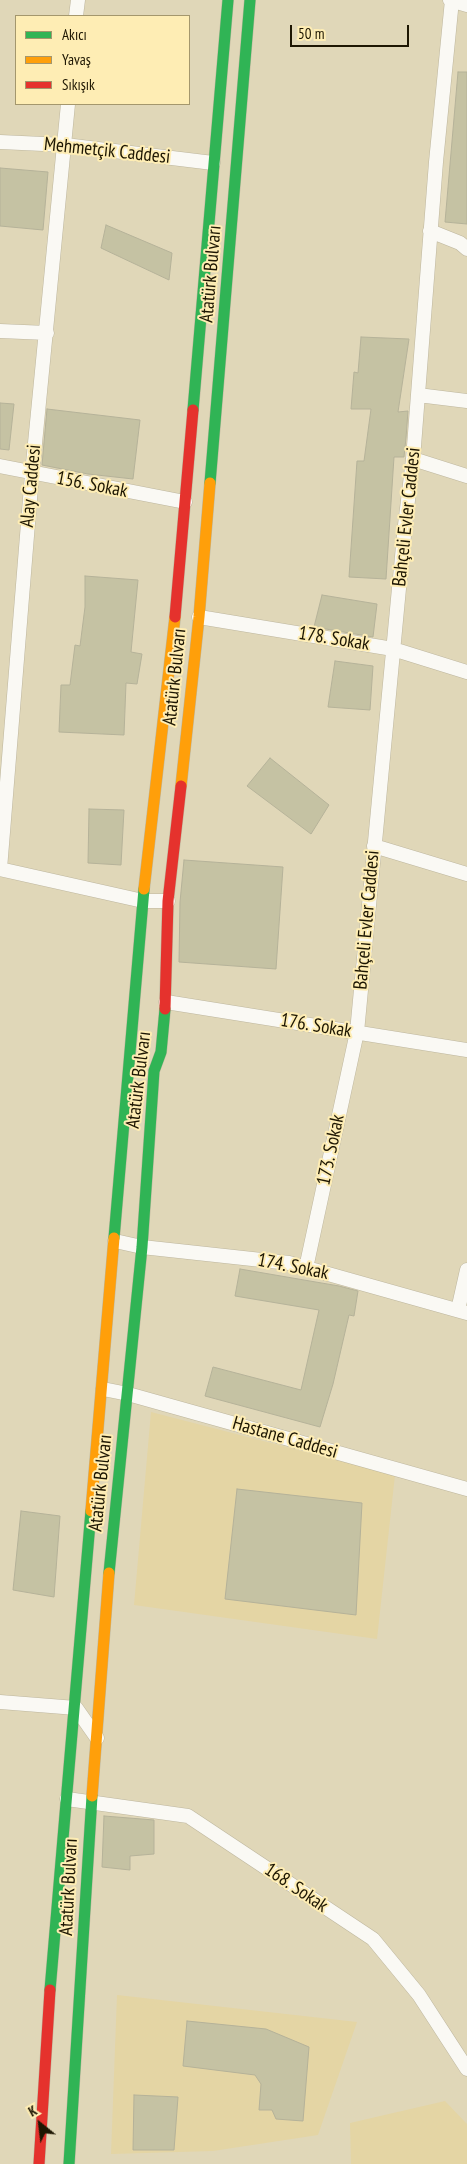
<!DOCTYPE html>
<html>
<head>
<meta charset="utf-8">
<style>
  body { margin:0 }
  #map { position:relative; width:467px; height:2164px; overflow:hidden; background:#e0d7b8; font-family:"PT Sans Narrow",sans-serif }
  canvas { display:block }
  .legend { position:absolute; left:15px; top:15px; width:175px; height:90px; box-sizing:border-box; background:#feedb4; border:1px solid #a4976d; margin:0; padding:6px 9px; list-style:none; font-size:15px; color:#1d1602 }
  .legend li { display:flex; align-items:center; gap:10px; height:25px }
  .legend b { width:25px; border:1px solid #a4976d }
  .north { position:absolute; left:15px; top:2099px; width:50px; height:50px; -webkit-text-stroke:4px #feedb4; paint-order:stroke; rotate:331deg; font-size:14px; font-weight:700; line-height:20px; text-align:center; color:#1d1602 }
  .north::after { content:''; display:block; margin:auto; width:18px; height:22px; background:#1d1602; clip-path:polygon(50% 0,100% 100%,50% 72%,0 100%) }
  .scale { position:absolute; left:290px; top:25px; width:119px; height:22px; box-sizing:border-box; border:2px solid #1d1602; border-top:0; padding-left:6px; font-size:15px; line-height:18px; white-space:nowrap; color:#1d1602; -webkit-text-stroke:4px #feedb4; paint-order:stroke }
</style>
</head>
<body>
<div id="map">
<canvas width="467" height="2164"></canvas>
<ul class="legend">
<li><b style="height:6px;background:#30b455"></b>Akıcı</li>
<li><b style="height:6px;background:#ff9f0a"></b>Yavaş</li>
<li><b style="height:6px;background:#e5322d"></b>Sıkışık</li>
</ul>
<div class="north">K</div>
<div class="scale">50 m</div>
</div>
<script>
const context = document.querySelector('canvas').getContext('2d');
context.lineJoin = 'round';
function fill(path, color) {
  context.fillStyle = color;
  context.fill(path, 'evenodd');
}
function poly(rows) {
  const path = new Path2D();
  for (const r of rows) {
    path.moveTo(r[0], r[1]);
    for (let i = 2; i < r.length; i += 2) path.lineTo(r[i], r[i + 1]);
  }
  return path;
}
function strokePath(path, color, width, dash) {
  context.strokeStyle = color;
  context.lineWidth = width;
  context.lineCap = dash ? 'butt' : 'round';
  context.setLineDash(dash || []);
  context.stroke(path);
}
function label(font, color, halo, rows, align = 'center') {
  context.font = font + ' "PT Sans Narrow",sans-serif';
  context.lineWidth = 4;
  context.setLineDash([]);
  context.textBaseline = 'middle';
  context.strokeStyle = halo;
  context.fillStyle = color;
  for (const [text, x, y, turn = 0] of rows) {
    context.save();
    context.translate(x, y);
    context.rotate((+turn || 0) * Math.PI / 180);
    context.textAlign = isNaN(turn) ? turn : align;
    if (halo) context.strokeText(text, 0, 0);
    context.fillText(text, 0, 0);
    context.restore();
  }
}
const built = poly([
  [151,1412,395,1475,377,1639,134,1605],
  [117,1995,357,2022,318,2135,213,2151,111,2154],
  [445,2101,467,2124,467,2164,351,2164,350,2123]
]);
const building = poly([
  [458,72,467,72,467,224,445,222,458,72],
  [0,168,48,172,43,230,0,226,0,168],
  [106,225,172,253,169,280,101,248,106,225],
  [361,337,409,339,398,412,408,411,406,438,404,457,394,457,386,579,349,577,357,461,364,461,371,409,351,409,354,372,358,373,361,337],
  [0,403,14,404,9,450,0,449,0,403],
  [47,409,140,420,133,479,88,474,42,465,47,409],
  [85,576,138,580,131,652,142,654,137,684,126,683,124,735,59,732,61,685,70,685,75,645,80,646,85,607,85,576],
  [322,595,377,604,373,637,314,627,322,595],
  [335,661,373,666,370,710,328,707,335,661],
  [270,758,329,805,311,834,247,786,270,758],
  [89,809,124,810,121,865,88,863,89,809],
  [184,860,283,867,276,969,179,962,180,902,184,860],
  [240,1269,339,1286,358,1291,354,1316,349,1315,333,1384,320,1427,205,1396,213,1367,301,1390,319,1310,235,1296,240,1269],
  [237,1489,362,1503,356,1615,225,1599,237,1489],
  [21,1511,60,1516,54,1597,13,1590,21,1511],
  [104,1816,154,1820,154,1854,130,1856,130,1870,102,1867,104,1816],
  [187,2021,266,2029,309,2047,303,2121,276,2119,272,2110,259,2110,261,2084,255,2075,183,2066,187,2021],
  [134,2095,178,2097,174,2150,133,2150,134,2095]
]);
const street = poly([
  [450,0,467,5],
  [76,16,78,0],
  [68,104,32,474,0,869,143,901,168,901],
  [0,142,65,145,213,163],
  [430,231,460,243,467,249],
  [0,331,47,333],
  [418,395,467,401],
  [413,459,467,476],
  [0,466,185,502],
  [199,617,393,649,467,672],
  [374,846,467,874],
  [166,1002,467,1050],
  [115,1241,142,1247,289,1263,467,1313],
  [306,1268,357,1032,405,525,413,459,436,162,452,0],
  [458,1310,467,1270],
  [103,1389,128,1394,467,1489],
  [0,1702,76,1708,97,1738],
  [67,1799,188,1816,373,1939,419,1995,467,2069]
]);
const fast = poly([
  [193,410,228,0],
  [210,483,250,0],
  [114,1238,144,889],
  [109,1573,142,1247,154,1071,161,1052,165,1009],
  [50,1990,91,1511],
  [69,2164,92,1796]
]);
const slow = poly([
  [181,786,199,617,210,483],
  [144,889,175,617],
  [91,1511,114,1238],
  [92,1796,109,1573]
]);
const jam = poly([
  [175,617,193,410],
  [165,1009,168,901,181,786],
  [39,2164,50,1990]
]);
const streetNames = [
  ["Mehmetçik Caddesi",107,151,6],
  ["Atatürk Bulvarı",211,274,-85],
  ["156. Sokak",92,485,11],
  ["Alay Caddesi",31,486,-85],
  ["Bahçeli Evler Caddesi",407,517,-84],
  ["178. Sokak",334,639,9],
  ["Atatürk Bulvarı",175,677,-84],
  ["Bahçeli Evler Caddesi",367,920,-85],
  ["176. Sokak",316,1026,9],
  ["Atatürk Bulvarı",139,1080,-83],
  ["173. Sokak",331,1150,-78],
  ["174. Sokak",293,1267,11],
  ["Hastane Caddesi",285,1438,16],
  ["Atatürk Bulvarı",101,1483,-84],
  ["Atatürk Bulvarı",69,1887,-87],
  ["168. Sokak",296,1888,34]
];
fill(built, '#e4d5a4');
fill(building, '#c5c2a3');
strokePath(building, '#b5b299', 1);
strokePath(street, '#bdb69e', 15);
strokePath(fast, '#bdb69e', 12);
strokePath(slow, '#bdb69e', 12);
strokePath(jam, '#bdb69e', 12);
strokePath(street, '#faf9f4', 14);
strokePath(fast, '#30b455', 11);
strokePath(slow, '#ff9f0a', 11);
strokePath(jam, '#e5322d', 11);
label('19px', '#1d1602', '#feedb4', streetNames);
</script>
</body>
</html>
